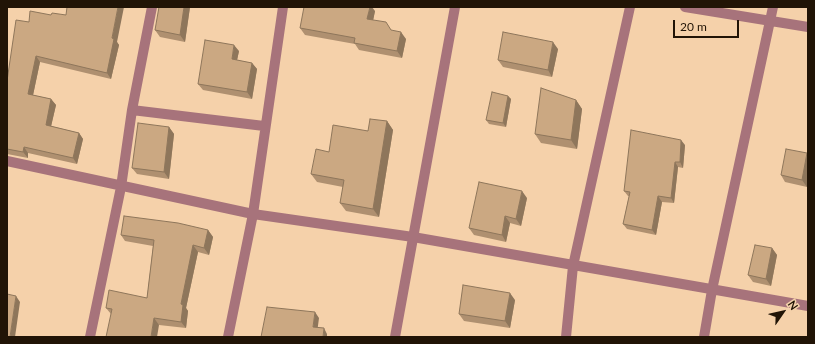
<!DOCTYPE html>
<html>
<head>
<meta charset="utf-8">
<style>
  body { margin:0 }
  #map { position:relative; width:815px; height:344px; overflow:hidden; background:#f5d1aa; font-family:Lato,sans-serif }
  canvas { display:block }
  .frame { position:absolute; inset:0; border:8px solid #211406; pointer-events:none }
  .north { position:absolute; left:763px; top:292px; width:40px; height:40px; -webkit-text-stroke:3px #f5d1aa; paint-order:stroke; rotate:56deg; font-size:11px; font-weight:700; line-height:16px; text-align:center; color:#211406 }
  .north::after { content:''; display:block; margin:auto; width:14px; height:18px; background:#211406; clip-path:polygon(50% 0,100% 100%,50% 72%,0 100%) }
  .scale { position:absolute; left:673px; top:20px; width:66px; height:18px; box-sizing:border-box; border:2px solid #211406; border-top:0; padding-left:5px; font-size:12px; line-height:14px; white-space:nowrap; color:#211406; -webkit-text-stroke:3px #f5d1aa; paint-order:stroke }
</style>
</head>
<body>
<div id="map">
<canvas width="815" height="344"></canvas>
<div class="frame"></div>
<div class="north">N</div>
<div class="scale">20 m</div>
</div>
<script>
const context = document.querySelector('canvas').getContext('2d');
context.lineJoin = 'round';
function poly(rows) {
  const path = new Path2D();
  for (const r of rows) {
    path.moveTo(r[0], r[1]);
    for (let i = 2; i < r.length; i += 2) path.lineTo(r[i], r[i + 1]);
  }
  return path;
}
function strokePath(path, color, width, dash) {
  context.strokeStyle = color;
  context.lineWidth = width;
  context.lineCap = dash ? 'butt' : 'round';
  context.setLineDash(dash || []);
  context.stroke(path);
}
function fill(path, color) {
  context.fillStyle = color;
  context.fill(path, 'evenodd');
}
const minor = poly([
  [685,7,808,27],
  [132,110,264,126],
  [7,161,253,214,413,237,808,306],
  [90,337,121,187,132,110,152,7],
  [228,337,253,214,283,7],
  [566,337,573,266,630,7],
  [704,337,712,290,773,7]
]);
const tertiary = poly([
  [395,337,455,7]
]);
const wall = poly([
  [190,7,185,42,160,37,155,30],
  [375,11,373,20,406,39,402,58,359,50,355,44,305,35,300,28],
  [51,15,66,15,117,42,119,45,111,79,40,62,33,95,51,99,56,105,51,126,79,133,83,139,77,164,28,153,28,158,7,154,7,81,29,22],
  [558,49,552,77,503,67,498,60],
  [239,51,237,60,252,63,257,69,252,99,203,90,198,84],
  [508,96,511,99,506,127,489,124,486,120],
  [576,100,582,109,577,149,541,143,535,134],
  [387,121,393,130,379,217,346,211,340,203,343,187,317,182,311,174,329,152],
  [169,127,174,134,169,179,137,174,132,168],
  [685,145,683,168,678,167,674,203,662,202,656,235,627,229,623,224,629,196,628,196,624,191],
  [807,153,808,154,808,181,807,187,785,182,781,175],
  [527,198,521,226,510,223,506,242,474,235,469,228],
  [208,230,213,237,209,255,198,252,186,308,188,311,186,328,159,325,111,314,106,308,147,298,153,246,125,241,121,235],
  [772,248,777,255,771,286,753,282,748,275],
  [515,300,510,328,464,321,459,314]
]);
const shadedWall = poly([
  [118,7,124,7,117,42,119,45,111,79,107,73,112,38],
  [184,7,190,7,185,42,180,35],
  [370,7,372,7,375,11,372,26,367,19],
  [401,32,406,39,402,58,397,51],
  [553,42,558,49,552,77,548,70],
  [234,45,239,51,236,65,232,59],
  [36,56,40,62,32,100,28,94],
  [252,63,257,69,252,99,247,92],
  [508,96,511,99,506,127,503,123],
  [51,99,56,105,50,131,46,125],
  [576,100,582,109,577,149,571,140],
  [387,121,393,130,379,217,373,209],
  [169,127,174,134,169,179,164,172],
  [79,133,83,139,77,164,73,158],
  [681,140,685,145,683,168,680,162],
  [24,147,28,153,28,158,23,152],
  [807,153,808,154,808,181,807,187,802,180],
  [675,162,678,167,674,203,671,198],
  [522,191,527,198,521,226,516,219],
  [658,196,662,202,656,235,652,230],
  [505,216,510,223,506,242,502,235],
  [208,230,213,237,209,255,204,248],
  [193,245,198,252,186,308,188,311,186,328,181,322,181,304],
  [772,248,777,255,771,286,766,279],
  [510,293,515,300,510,328,505,321],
  [16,296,20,302,15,337,10,337],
  [315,312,319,318,317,333,313,327],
  [154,318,159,325,157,337,151,337],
  [324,328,327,334,327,337,323,337]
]);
const building = poly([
  [67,7,118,7,112,38,114,39,107,73,36,56,28,94,51,99,46,125,79,133,73,158,24,147,23,152,7,149,7,81,16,20,29,22,30,11,51,15,52,13,66,15,67,7],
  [159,7,184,7,180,35,155,30,159,7],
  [304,7,370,7,367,19,386,22,391,30,401,32,397,51,354,43,355,38,300,28,304,7],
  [503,32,553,42,548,70,498,60,503,32],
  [205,40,234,45,232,59,252,63,247,92,198,84,205,40],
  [541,88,576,100,571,140,535,134,541,88],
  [492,92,508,96,503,123,486,120,492,92],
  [370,119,387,121,373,209,340,203,344,180,311,174,316,149,329,152,333,125,368,131,370,119],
  [138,123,169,127,164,172,132,168,138,123],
  [631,130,681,140,680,162,675,162,671,198,658,196,652,230,623,224,630,192,624,191,631,130],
  [786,149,807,153,802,180,781,175,786,149],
  [479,182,522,191,516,219,505,216,502,235,469,228,479,182],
  [124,216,178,223,208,230,204,248,193,245,181,304,183,305,181,322,154,318,151,337,106,337,112,309,106,308,109,290,147,298,154,240,121,235,124,216],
  [755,245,772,248,766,279,748,275,755,245],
  [463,285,510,293,505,321,459,314,463,285],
  [7,294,16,296,10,337,7,337,7,294],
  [267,307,315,312,313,327,324,328,323,337,261,337,267,307]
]);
strokePath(minor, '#a7737b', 10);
strokePath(tertiary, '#a7737b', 10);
fill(wall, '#af9070');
fill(shadedWall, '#8e765b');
fill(building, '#cba882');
strokePath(building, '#8e765b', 1);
</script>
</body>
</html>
